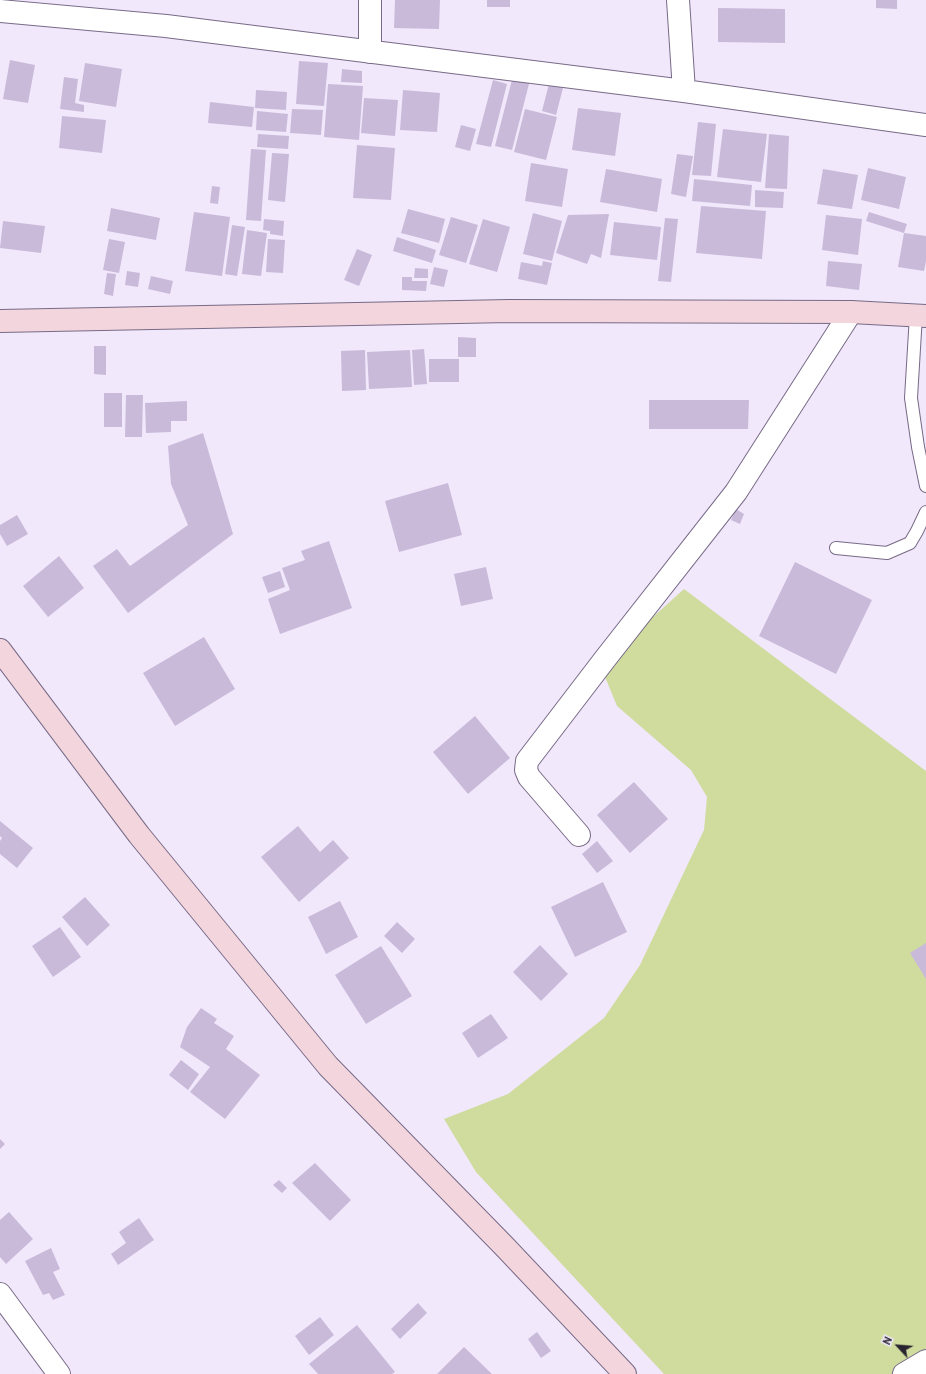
<!DOCTYPE html>
<html>
<head>
<meta charset="utf-8">
<style>
  body { margin:0 }
  #map { position:relative; width:926px; height:1374px; overflow:hidden; background:#f1e8fc; font-family:"PT Sans",sans-serif }
  canvas { display:block }
  .north { position:absolute; left:878px; top:1326px; width:40px; height:40px; -webkit-text-stroke:3px #f1e8fc; paint-order:stroke; rotate:296deg; font-size:11px; font-weight:700; line-height:16px; text-align:center; color:#29232f }
  .north::after { content:''; display:block; margin:auto; width:14px; height:18px; background:#29232f; clip-path:polygon(50% 0,100% 100%,50% 72%,0 100%) }
</style>
</head>
<body>
<div id="map">
<canvas width="926" height="1374"></canvas>
<div class="north">N</div>
</div>
<script>
const context = document.querySelector('canvas').getContext('2d');
context.lineJoin = 'round';
function fill(path, color) {
  context.fillStyle = color;
  context.fill(path, 'evenodd');
}
function poly(rows) {
  const path = new Path2D();
  for (const r of rows) {
    path.moveTo(r[0], r[1]);
    for (let i = 2; i < r.length; i += 2) path.lineTo(r[i], r[i + 1]);
  }
  return path;
}
function strokePath(path, color, width, dash) {
  context.strokeStyle = color;
  context.lineWidth = width;
  context.lineCap = dash ? 'butt' : 'round';
  context.setLineDash(dash || []);
  context.stroke(path);
}
const green = poly([
  [684,589,926,771,926,1348,908,1374,664,1374,476,1172,444,1119,508,1094,604,1018,640,965,704,830,707,797,691,770,617,706,605,677,643,626]
]);
const building = poly([
  [395,0,440,0,439,29,394,28],
  [487,0,510,0,510,7,487,7],
  [876,0,897,0,897,9,876,8],
  [718,8,785,9,785,43,718,42],
  [10,60,35,65,28,103,3,99],
  [299,61,328,63,324,106,296,104],
  [85,63,122,69,116,107,79,101],
  [342,69,362,71,362,83,341,82],
  [513,76,530,80,512,150,495,146],
  [64,77,78,79,75,103,84,105,84,112,60,109],
  [493,80,507,84,491,147,476,144],
  [550,80,564,84,556,115,542,111],
  [328,84,363,86,359,140,324,137],
  [256,90,287,92,286,110,255,108],
  [403,90,440,93,437,132,400,130],
  [364,98,398,100,395,136,361,133],
  [210,102,254,107,252,127,208,123],
  [578,108,621,113,615,156,572,150],
  [292,109,323,110,321,135,290,133],
  [525,109,557,117,546,160,514,152],
  [257,111,288,114,286,132,256,130],
  [62,116,106,120,102,153,59,148],
  [698,122,716,124,711,176,692,175],
  [461,125,476,129,470,151,455,147],
  [723,129,767,134,761,182,717,177],
  [258,134,289,136,288,149,257,147],
  [769,134,789,136,787,189,765,188],
  [357,145,395,148,391,200,353,198],
  [251,149,266,150,261,221,246,220],
  [272,153,289,154,285,202,268,200],
  [677,154,693,156,686,197,671,194],
  [531,163,568,169,562,207,525,201],
  [868,168,906,177,899,209,861,200],
  [606,169,662,179,657,212,600,202],
  [823,169,858,175,852,209,817,204],
  [694,179,752,185,750,206,692,201],
  [212,186,220,187,218,204,210,203],
  [755,190,784,192,783,208,755,207],
  [701,206,766,211,762,259,696,253],
  [111,208,160,218,156,240,107,231],
  [408,209,445,219,439,243,401,233],
  [194,212,230,217,222,276,185,271],
  [869,212,907,224,904,233,866,221],
  [533,213,562,221,552,261,523,254],
  [609,214,601,258,591,254,587,264,556,253,568,215],
  [826,215,862,219,858,255,822,250],
  [451,217,478,225,466,263,439,255],
  [665,218,678,219,671,282,658,281],
  [264,219,284,221,283,236,270,234,270,231,263,230],
  [483,219,510,227,497,272,469,264],
  [3,221,45,226,41,253,0,248],
  [614,222,661,227,657,260,610,255],
  [232,225,245,227,237,276,225,274],
  [247,230,267,233,261,276,242,274],
  [904,233,926,236,926,261,924,271,898,267],
  [397,237,436,250,432,263,393,251],
  [109,239,125,242,119,273,103,270],
  [268,239,285,240,283,273,266,272],
  [357,249,372,255,359,286,344,280],
  [543,261,552,263,547,285,518,279,521,262,542,266],
  [828,261,862,264,859,290,826,286],
  [434,267,448,270,444,287,430,284],
  [415,268,428,269,428,278,414,278],
  [127,271,140,273,138,287,125,285],
  [107,273,116,274,113,296,104,294],
  [151,276,173,281,170,294,148,289],
  [402,277,412,277,412,281,427,281,426,291,402,290],
  [458,337,476,338,476,357,458,357],
  [94,346,106,346,106,375,94,374],
  [424,349,427,384,414,385,412,350],
  [365,350,366,390,342,391,341,351],
  [410,350,412,387,369,389,367,352],
  [429,359,459,359,459,382,429,382],
  [104,393,122,393,122,427,104,427],
  [126,395,143,395,142,437,125,437],
  [649,400,749,400,748,429,649,429],
  [187,401,187,421,171,421,171,432,146,433,145,403],
  [203,433,233,534,128,613,93,566,117,549,130,566,188,525,171,484,168,446],
  [448,483,462,535,399,552,385,501],
  [736,509,744,514,740,524,731,520],
  [17,515,28,534,7,546,0,534,0,525],
  [329,541,352,608,280,634,268,599,290,590,282,568,305,560,301,551],
  [59,556,84,588,48,617,23,586],
  [795,562,872,600,836,674,759,636],
  [486,567,493,599,461,606,454,574],
  [280,571,285,587,268,593,262,577],
  [204,637,235,689,175,726,143,673],
  [475,716,510,758,468,794,433,752],
  [634,782,668,819,630,853,597,815],
  [0,821,33,848,17,868,0,854,0,841,2,838,0,836],
  [298,826,320,852,333,840,349,858,299,902,261,857],
  [597,841,613,861,597,873,582,854],
  [603,882,627,932,575,957,551,907],
  [85,897,110,925,87,946,62,917],
  [340,901,358,937,326,954,308,917],
  [397,922,415,939,402,953,384,936],
  [60,927,81,957,53,977,32,946],
  [926,943,926,979,910,953],
  [540,945,568,974,541,1001,513,972],
  [381,946,412,996,366,1024,335,975],
  [201,1008,217,1019,214,1023,234,1036,226,1049,260,1075,225,1119,190,1092,210,1067,180,1047,187,1027],
  [491,1014,508,1038,478,1058,462,1033],
  [181,1060,199,1074,188,1090,169,1075],
  [0,1139,5,1144,0,1149],
  [315,1163,351,1200,330,1221,292,1183],
  [279,1180,287,1188,282,1193,273,1185],
  [9,1212,33,1239,6,1264,0,1257,0,1220],
  [139,1218,154,1240,118,1265,111,1254,126,1243,119,1232],
  [51,1248,60,1269,53,1272,65,1295,53,1300,49,1293,43,1295,25,1261],
  [418,1303,427,1313,400,1339,391,1329],
  [320,1317,334,1335,309,1355,295,1336],
  [357,1325,395,1372,392,1374,318,1374,309,1364],
  [537,1332,551,1351,541,1358,528,1339],
  [464,1347,492,1374,437,1374]
]);
const lane = poly([
  [916,315,911,398,918,447,926,486],
  [836,548,887,553,910,543,917,531,926,512]
]);
const street = poly([
  [370,0,370,52],
  [678,0,684,91],
  [0,11,166,26,684,91,926,125],
  [579,835,529,777,526,770,527,761,605,659,736,492,851,312],
  [0,1294,59,1374],
  [904,1374,926,1361]
]);
const secondary = poly([
  [0,321,509,311,851,312,926,316],
  [0,650,139,835,328,1066,505,1247,625,1374]
]);
fill(green, '#d0db9e');
fill(building, '#c9bada');
strokePath(lane, '#786a86', 14);
strokePath(street, '#786a86', 24);
strokePath(secondary, '#786a86', 24);
strokePath(lane, '#fff', 12);
strokePath(street, '#fff', 22);
strokePath(secondary, '#f3d6dd', 22);
</script>
</body>
</html>
